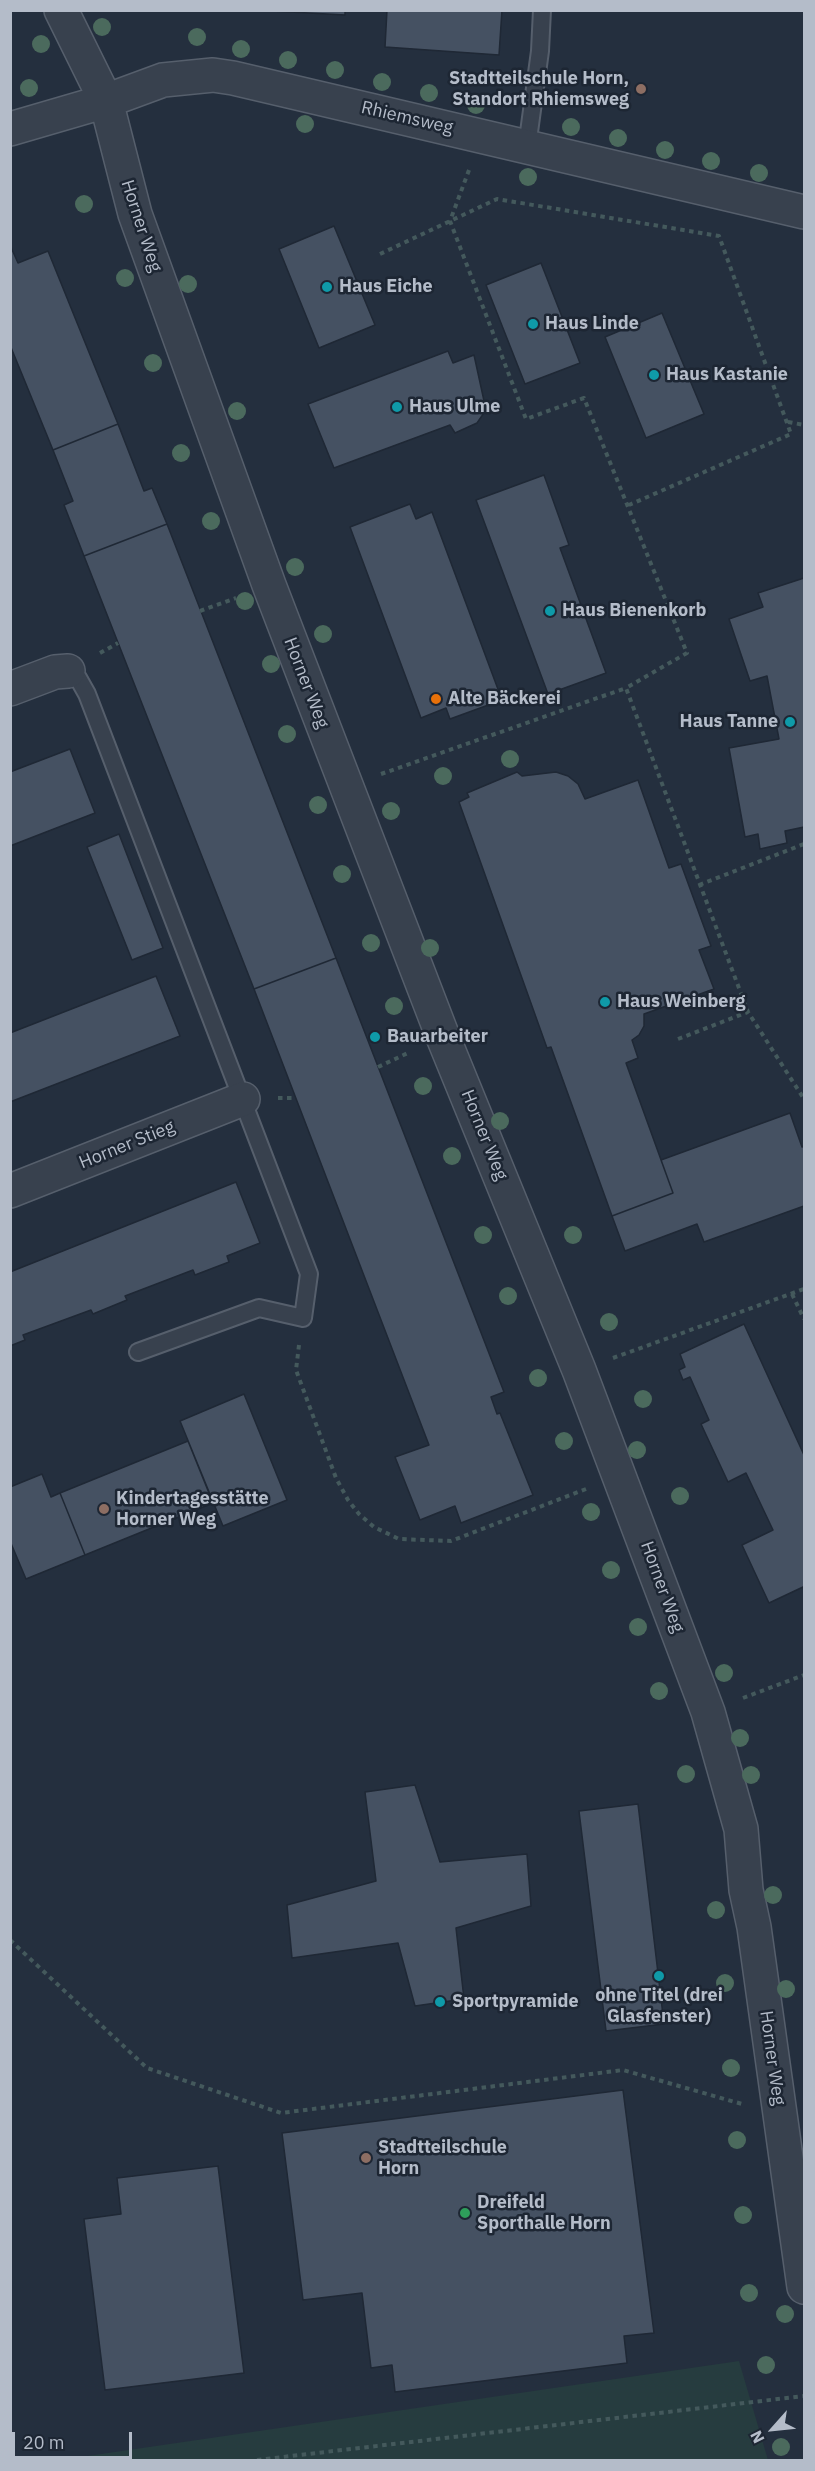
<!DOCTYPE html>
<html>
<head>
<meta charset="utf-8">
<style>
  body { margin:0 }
  #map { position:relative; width:815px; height:2471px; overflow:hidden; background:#242f3e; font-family:"IBM Plex Sans",sans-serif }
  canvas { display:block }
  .frame { position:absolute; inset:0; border:12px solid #b4bcc9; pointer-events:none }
  .north { position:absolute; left:743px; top:2399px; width:60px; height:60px; -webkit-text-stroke:4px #1d2633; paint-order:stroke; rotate:243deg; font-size:16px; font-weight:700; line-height:24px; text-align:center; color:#b4bcc9 }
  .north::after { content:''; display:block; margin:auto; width:21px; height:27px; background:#b4bcc9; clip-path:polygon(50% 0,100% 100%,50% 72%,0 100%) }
  .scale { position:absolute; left:12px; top:2432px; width:120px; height:27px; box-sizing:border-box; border:3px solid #b4bcc9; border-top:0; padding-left:8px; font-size:18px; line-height:21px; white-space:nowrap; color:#b4bcc9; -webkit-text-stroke:4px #1d2633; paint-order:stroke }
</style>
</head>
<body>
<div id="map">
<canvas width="815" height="2471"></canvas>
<div class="frame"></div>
<div class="north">N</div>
<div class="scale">20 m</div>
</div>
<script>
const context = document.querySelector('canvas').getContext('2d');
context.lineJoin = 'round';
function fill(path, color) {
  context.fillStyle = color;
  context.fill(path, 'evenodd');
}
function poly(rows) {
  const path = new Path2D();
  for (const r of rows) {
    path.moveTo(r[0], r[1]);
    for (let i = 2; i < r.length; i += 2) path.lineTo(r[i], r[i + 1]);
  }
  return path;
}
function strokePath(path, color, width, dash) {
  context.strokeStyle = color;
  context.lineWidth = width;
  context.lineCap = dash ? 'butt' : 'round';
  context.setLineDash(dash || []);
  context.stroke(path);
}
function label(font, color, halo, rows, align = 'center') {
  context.font = font + ' "IBM Plex Sans",sans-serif';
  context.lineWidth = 5;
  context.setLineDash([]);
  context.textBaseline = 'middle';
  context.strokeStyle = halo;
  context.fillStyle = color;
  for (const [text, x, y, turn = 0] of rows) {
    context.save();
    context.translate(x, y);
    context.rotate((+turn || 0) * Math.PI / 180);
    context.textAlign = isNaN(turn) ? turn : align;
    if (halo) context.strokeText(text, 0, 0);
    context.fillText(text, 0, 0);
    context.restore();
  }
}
const green = poly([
  [739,2361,768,2460,60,2460]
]);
const building = poly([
  [254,10,345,10,345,15,254,10],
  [387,10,502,10,499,55,385,47,387,10],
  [334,226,375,325,319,348,279,249,334,226],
  [10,245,18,263,48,251,118,424,53,450,10,345,10,245],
  [541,263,580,363,525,384,486,285,541,263],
  [662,313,704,414,646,438,605,337,662,313],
  [448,351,453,363,474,355,486,410,477,423,455,433,450,425,334,468,308,404,448,351],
  [118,424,144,491,152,488,167,524,84,556,64,505,73,501,53,450,118,424],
  [544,475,569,545,560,548,606,673,548,694,476,500,544,475],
  [410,504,416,519,432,512,502,700,450,719,446,708,421,718,350,527,410,504],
  [167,524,336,958,254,989,84,556,167,524],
  [804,578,804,827,785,831,787,843,760,849,758,834,745,837,729,748,779,739,767,676,750,681,729,619,763,607,758,593,804,578],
  [70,749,95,813,10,846,10,772,70,749],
  [517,772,522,776,556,772,568,776,578,784,585,799,638,780,669,868,681,864,711,946,699,950,714,989,644,1014,644,1026,639,1035,632,1040,638,1058,626,1063,673,1193,612,1216,551,1047,547,1048,459,802,469,797,467,793,517,772],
  [119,834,163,948,132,960,87,847,119,834],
  [336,958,504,1392,491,1397,497,1414,500,1413,533,1495,461,1523,455,1506,420,1520,395,1457,429,1445,254,989,336,958],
  [156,976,180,1036,10,1102,10,1033,156,976],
  [790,1113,802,1147,804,1146,804,1206,704,1242,697,1224,625,1251,612,1216,673,1193,661,1160,790,1113],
  [236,1182,260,1243,227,1256,229,1262,195,1275,193,1270,125,1296,127,1300,93,1314,91,1310,23,1335,25,1340,10,1346,10,1272,236,1182],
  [744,1324,804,1455,804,1591,803,1587,769,1603,742,1545,773,1530,746,1473,728,1482,701,1424,709,1420,690,1377,683,1380,679,1370,685,1367,680,1354,744,1324],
  [244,1394,287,1500,223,1526,180,1421,244,1394],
  [188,1441,213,1503,85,1555,60,1493,188,1441],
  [42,1474,51,1497,60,1493,85,1555,26,1579,10,1541,10,1487,42,1474],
  [415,1785,440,1862,527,1854,531,1906,456,1928,464,1999,415,2006,398,1943,292,1958,287,1905,376,1881,365,1792,415,1785],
  [638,1804,664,2024,606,2031,579,1811,638,1804],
  [623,2090,654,2333,624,2336,627,2363,395,2392,392,2365,371,2368,362,2293,303,2300,282,2133,623,2090],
  [218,2166,244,2373,105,2390,84,2219,121,2214,117,2178,218,2166]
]);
const path = poly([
  [469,170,450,221,526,419,584,398,687,653,626,688],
  [380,254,497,199,719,236,791,434,629,505],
  [788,422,804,425],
  [200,611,236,598],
  [100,653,118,643],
  [381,774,626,688,748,1012],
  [699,885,804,844],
  [678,1039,748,1012,804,1099],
  [378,1067,410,1052],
  [278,1098,296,1098],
  [792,1294,804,1319],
  [299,1345,296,1370,336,1478,348,1500,359,1514,374,1527,399,1539,451,1541,586,1489],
  [613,1358,804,1289],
  [743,1698,804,1675],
  [10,1940,147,2068,281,2113,623,2070,742,2104],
  [257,2460,804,2396]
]);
const service = poly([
  [527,147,540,51,542,10],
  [68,671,78,678,87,694,309,1274,303,1318,259,1308,138,1352]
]);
const minor = poly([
  [61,10,106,101,135,214,269,585,443,1037,579,1370,708,1712,741,1829,746,1890,754,1927,804,2287],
  [10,129,106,101,163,80,213,75,233,78,804,212],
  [10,689,55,672,68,671],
  [10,1191,243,1099]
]);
const trees = [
  [102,27],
  [197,37],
  [41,44],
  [241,49],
  [288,60],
  [335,70],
  [382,82],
  [29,88],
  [429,93],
  [476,105],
  [305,124],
  [571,127],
  [618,138],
  [665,150],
  [711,161],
  [759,173],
  [528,177],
  [84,204],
  [125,278],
  [188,284],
  [153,363],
  [237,411],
  [181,453],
  [211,521],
  [295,567],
  [245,601],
  [323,634],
  [271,664],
  [287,734],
  [510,759],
  [443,776],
  [318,805],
  [391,811],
  [342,874],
  [371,943],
  [430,948],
  [394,1006],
  [423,1086],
  [500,1121],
  [452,1156],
  [483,1235],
  [573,1235],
  [508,1296],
  [609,1322],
  [538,1378],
  [643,1399],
  [564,1441],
  [637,1450],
  [680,1496],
  [591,1512],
  [611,1570],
  [638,1627],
  [724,1673],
  [659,1691],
  [740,1738],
  [686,1774],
  [751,1775],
  [773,1895],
  [716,1910],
  [725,1983],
  [786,1989],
  [731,2068],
  [737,2140],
  [743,2215],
  [749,2293],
  [785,2314],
  [766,2365],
  [781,2447]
];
const markers = [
  [641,89,6,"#8d6e63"],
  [327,287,6,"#0f9aa8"],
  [533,324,6,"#0f9aa8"],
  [654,375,6,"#0f9aa8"],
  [397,407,6,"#0f9aa8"],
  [550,611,6,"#0f9aa8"],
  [436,699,6,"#e8710a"],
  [790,722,6,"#0f9aa8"],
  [605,1002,6,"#0f9aa8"],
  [375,1037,6,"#0f9aa8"],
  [104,1509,6,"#8d6e63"],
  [659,1976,6,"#0f9aa8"],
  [440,2002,6,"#0f9aa8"],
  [366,2158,6,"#8d6e63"],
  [465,2213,6,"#2e9e5b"]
];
const poiNames = [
  ["Stadtteilschule Horn,",629,79,"right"],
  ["Standort Rhiemsweg",629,100,"right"],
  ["Haus Eiche",339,287],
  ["Haus Linde",545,324],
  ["Haus Kastanie",666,375],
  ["Haus Ulme",409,407],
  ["Haus Bienenkorb",562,611],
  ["Alte Bäckerei",448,699],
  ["Haus Tanne",778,722,"right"],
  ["Haus Weinberg",617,1002],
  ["Bauarbeiter",387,1037],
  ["Kindertagesstätte",116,1499],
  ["Horner Weg",116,1520],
  ["ohne Titel (drei",659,1996,"center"],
  ["Glasfenster)",659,2017,"center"],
  ["Sportpyramide",452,2002],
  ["Stadtteilschule",378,2148],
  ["Horn",378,2169],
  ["Dreifeld",477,2203],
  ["Sporthalle Horn",477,2224]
];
const streetNames = [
  ["Rhiemsweg",407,118,13],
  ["Horner Weg",141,226,72],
  ["Horner Weg",306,683,69],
  ["Horner Weg",484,1135,68],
  ["Horner Stieg",127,1145,-22],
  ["Horner Weg",662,1587,70],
  ["Horner Weg",772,2058,82]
];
fill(green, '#263c3f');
fill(building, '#455162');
strokePath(building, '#1f2835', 1.5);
strokePath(service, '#565f6c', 20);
strokePath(minor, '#565f6c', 36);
strokePath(path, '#44595c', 4, [4.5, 4.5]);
strokePath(service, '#38414e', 16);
strokePath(minor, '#38414e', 33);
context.fillStyle = '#4b6a5d';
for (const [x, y] of trees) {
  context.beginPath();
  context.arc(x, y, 9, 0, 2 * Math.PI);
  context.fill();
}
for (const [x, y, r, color] of markers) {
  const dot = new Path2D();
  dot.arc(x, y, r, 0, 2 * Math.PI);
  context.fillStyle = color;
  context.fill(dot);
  strokePath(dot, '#1d2633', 2);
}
label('bold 18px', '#b4bcc9', '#1d2633', poiNames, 'left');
label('18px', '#b4bcc9', '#1d2633', streetNames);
</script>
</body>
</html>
